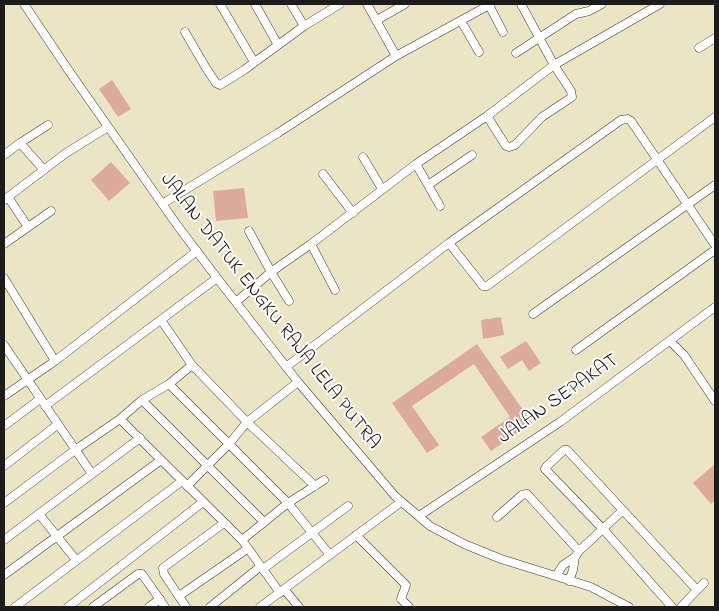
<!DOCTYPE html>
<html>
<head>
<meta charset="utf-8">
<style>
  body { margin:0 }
  #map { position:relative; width:719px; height:611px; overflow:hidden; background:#ebe5c5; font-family:"Indie Flower",sans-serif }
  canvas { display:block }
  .frame { position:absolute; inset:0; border:5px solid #1c1c1c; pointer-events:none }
</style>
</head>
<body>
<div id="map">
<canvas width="719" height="611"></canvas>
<div class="frame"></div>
</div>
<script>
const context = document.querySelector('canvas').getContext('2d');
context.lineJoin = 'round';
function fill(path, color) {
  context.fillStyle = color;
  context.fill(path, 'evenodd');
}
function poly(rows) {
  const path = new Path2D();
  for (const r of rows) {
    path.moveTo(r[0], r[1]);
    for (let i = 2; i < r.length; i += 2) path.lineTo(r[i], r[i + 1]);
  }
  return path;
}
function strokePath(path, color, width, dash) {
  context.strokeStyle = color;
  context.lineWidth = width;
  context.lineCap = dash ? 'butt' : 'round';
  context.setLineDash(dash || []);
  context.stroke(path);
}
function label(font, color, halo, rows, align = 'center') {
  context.font = font + ' "Indie Flower",sans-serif';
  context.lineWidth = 4;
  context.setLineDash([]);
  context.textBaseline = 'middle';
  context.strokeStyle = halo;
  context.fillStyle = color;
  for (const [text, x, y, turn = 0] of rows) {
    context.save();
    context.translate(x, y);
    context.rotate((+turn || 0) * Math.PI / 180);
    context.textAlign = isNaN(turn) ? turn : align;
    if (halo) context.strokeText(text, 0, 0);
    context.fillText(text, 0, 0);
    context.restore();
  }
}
const building = poly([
  [112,80,131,109,118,117,99,89],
  [111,162,130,183,109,201,91,180],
  [244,188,248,218,216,221,213,191],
  [501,317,504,335,483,339,481,320],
  [526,341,541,363,529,371,522,360,508,369,500,357],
  [477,344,532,423,491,451,481,437,510,417,474,364,412,406,439,445,427,453,392,403],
  [715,464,715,501,711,504,693,483]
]);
const minor = poly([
  [24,4,69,71,177,225,217,278,298,382,395,496,430,526,464,544,501,559,591,587,629,607],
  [220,4,254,62],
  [255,4,278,45],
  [291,4,304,26],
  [367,4,396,56],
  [489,5,503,32],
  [377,20,405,4],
  [461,21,479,52],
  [185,32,206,68,216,83,220,85,244,70,304,26,340,4],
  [699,48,715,38],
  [516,53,576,14,589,11,602,4],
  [487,116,506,146,509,147,515,145,542,117,572,97,571,91,554,65,660,4],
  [4,155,20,143],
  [363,157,382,189],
  [416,164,440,206],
  [44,170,20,143,48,125],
  [323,174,353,213],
  [428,185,472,155],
  [8,197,28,227],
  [4,200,66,153,108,127],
  [162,204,278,133,396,56,491,4],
  [249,231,271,272,289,301],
  [449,243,483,286,487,286,715,117],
  [4,244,51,211],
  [311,244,335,290],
  [4,278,55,361],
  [236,302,271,272,311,244,416,164,487,116,554,65,521,4],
  [533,314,715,185],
  [161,320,192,365,247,422,315,486],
  [670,341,684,355,715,401],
  [4,345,92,474],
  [576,350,712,252],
  [286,367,449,243,621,120,628,119,631,121,715,245],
  [169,384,192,365],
  [4,396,55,361,197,251],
  [142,400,264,522],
  [45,406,217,278],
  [120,419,242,540,280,593],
  [4,426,40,399],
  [4,466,57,425],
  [187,486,229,444,247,422,298,382],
  [4,503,75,450,120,419,142,400,169,384,288,503,330,555],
  [39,514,76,560],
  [419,516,560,422,715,307],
  [497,517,522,495,527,494,579,551],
  [356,535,406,585,401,599,409,607],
  [4,540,140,438],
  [242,540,288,503,324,480],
  [263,569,348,506],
  [4,575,161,460],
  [556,576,563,565,575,557,579,551,622,511],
  [569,581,573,570,575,557],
  [284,589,299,607],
  [179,596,247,549],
  [15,607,182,481],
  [68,607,203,502],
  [93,607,138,574,142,574,165,607],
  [149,607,160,599],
  [186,607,164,574,163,568,224,523],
  [210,607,261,566],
  [260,607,401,502],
  [672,607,603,529,545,469,546,467,564,450,567,450,697,590],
  [681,607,704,583]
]);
const streetNames = [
  ["JALAN DATUK ENGKU RAJA LELA PUTRA",269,312,52],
  ["JALAN SEPAKAT",559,400,-35]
];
fill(building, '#ddab9c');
strokePath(minor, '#3b3a35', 9);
strokePath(minor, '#fff', 8);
label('20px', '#1c1c1c', '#fff', streetNames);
</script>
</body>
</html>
